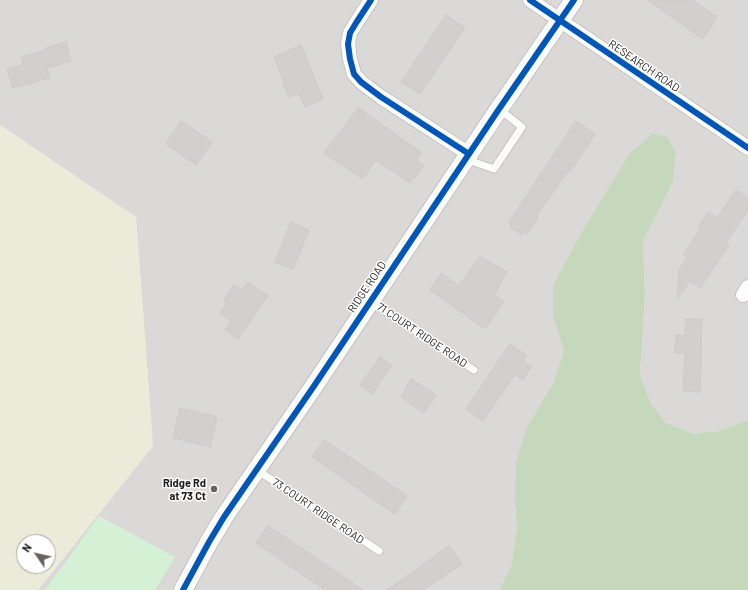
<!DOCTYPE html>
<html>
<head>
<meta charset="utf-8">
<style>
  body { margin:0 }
  #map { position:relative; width:748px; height:590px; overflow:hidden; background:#ebe9e6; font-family:Barlow,sans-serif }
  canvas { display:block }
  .north { position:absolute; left:16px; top:534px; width:40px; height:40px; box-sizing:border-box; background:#fff; border:1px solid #a5a5a5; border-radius:50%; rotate:304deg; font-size:11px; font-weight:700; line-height:16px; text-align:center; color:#1d1d1d }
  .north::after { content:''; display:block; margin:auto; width:14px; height:18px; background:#656463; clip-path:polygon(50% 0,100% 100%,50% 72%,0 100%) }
</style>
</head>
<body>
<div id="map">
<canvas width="748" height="590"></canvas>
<div class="north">N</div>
</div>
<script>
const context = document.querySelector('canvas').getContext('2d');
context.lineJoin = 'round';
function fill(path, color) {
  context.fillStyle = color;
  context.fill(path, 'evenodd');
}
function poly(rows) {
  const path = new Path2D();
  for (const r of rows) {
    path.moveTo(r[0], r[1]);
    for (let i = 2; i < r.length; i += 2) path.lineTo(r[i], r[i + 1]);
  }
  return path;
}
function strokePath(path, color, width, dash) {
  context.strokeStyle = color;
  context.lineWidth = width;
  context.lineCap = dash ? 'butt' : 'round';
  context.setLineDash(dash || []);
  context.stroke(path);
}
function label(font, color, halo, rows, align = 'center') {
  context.font = font + ' Barlow,sans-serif';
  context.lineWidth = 3;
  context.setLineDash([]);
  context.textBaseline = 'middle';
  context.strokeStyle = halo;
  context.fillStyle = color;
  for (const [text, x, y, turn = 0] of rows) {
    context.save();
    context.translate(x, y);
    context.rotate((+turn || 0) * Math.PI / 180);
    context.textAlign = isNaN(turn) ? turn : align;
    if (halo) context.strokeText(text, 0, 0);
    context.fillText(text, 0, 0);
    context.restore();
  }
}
const residential = poly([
  [0,0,748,0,748,420,718,431,694,434,666,423,651,404,640,375,645,296,643,241,673,182,676,152,668,137,629,154,582,231,553,285,553,317,564,350,553,383,527,427,515,504,517,527,511,568,499,590,38,590,153,446,136,217,0,125]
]);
const farmland = poly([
  [0,125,136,217,153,446,38,590,0,590],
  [24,542,48,542,48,566,24,566]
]);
const forest = poly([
  [653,134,668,137,676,152,673,182,643,241,645,296,640,375,651,404,666,423,694,434,718,431,748,420,748,590,499,590,511,567,517,527,515,504,516,462,527,427,553,383,564,350,553,317,553,285,582,231,629,154]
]);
const park = poly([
  [99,516,175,557,155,590,45,590]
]);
const building = poly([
  [647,0,692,0,717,17,703,39,647,0],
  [446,15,465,28,420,94,401,82,446,15],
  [66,42,71,61,47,68,50,78,13,88,7,69,23,65,21,57,46,50,45,48,66,42],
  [301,45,323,99,305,107,299,93,289,97,283,83,284,82,274,57,301,45],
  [358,108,421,152,416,160,424,165,415,178,414,177,410,183,375,160,363,179,340,164,324,153,358,108],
  [181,121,212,142,196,165,166,144,181,121],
  [576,121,595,134,570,172,568,171,536,217,538,218,527,234,524,232,522,235,510,227,512,224,509,222,576,121],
  [736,190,748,198,748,210,726,243,729,245,700,288,690,281,677,299,679,270,687,258,683,255,701,228,699,226,708,212,717,218,736,190],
  [291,222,309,230,293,269,275,262,291,222],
  [480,256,486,261,487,260,507,272,494,295,504,301,485,329,430,290,441,273,459,286,480,256],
  [248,282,268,296,238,339,225,330,231,321,220,313,226,303,224,301,234,285,242,290,248,282],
  [686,319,702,319,700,392,683,391,685,353,675,353,676,335,685,336,686,319],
  [510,344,527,356,523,361,531,367,523,380,515,374,483,421,466,409,510,344],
  [380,357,392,365,372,394,360,385,380,357],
  [411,379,436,395,424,413,401,397,411,379],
  [180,408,217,417,210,447,173,438,180,408],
  [324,440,407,496,395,514,312,457,324,440],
  [268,526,310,554,363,590,325,590,256,543,268,526],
  [449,546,462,564,423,590,387,590,449,546]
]);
const service = poly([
  [466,158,474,162,494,169,522,127,499,109],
  [370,301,474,370],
  [257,470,379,551]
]);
const minor = poly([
  [371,0,356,23,350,33,348,44,350,59,354,74,361,82,381,97,469,154],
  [530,0,748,148],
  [743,295,748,287]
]);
const tertiary = poly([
  [183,590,209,542,224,517,314,386,499,109,574,0]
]);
const cycleway = poly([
  [371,0,356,23,350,33,348,44,350,59,354,74,361,82,381,97,469,154],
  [530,0,748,148],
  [183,590,209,542,224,517,314,386,499,109,574,0]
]);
const markers = [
  [214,489,4,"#656463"]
];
const streetNames = [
  ["RESEARCH ROAD",644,66,34],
  ["RIDGE ROAD",367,287,-56],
  ["71 COURT RIDGE ROAD",422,335,34],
  ["73 COURT RIDGE ROAD",318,511,34]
];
const poiNames = [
  ["Ridge Rd",206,483],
  ["at 73 Ct",206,496]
];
fill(residential, '#dad9d7');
fill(farmland, '#eaebd9');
fill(forest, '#c6d8bc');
fill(park, '#d4f0d5');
fill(building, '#d2cfcd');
strokePath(building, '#cecbc7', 1);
strokePath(service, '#c4c3c2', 9);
strokePath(minor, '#c4c3c2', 16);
strokePath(tertiary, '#c4c3c2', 20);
strokePath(service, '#fcfcfb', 7);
strokePath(minor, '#fcfcfb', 14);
strokePath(tertiary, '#fcfcfb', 18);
strokePath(cycleway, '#0057b8', 6);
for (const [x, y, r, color] of markers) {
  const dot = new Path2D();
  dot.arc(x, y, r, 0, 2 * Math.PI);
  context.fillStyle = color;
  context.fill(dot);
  strokePath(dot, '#fff', 1.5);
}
label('11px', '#1d1d1d', '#fff', streetNames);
label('bold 11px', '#1d1d1d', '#fff', poiNames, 'right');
</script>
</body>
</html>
